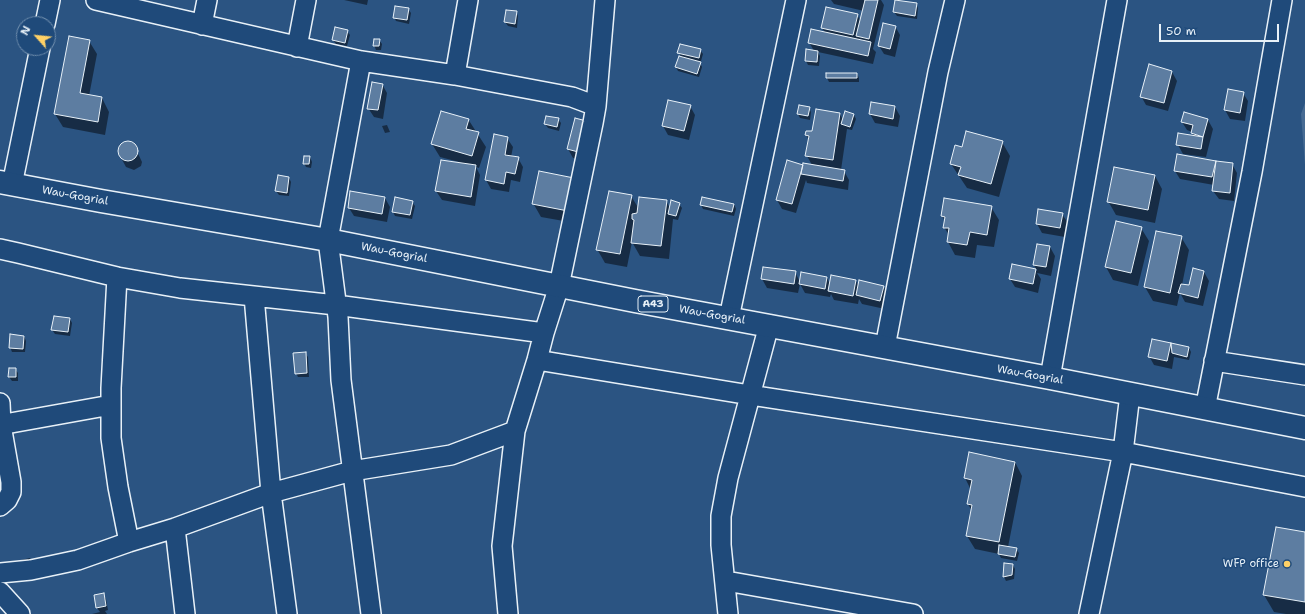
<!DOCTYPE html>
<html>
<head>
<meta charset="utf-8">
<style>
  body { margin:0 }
  #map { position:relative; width:1305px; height:614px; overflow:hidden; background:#2b5482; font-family:"Shantell Sans",sans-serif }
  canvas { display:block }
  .north { position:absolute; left:16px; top:16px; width:40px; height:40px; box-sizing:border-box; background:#1f4a7a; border:1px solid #6f8dac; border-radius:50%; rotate:297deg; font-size:11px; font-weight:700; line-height:16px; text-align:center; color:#e8f1f8 }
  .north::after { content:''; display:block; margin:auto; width:14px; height:18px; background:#ffd166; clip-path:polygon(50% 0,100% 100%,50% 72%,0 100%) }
  .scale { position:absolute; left:1159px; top:24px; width:120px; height:18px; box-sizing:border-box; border:2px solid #e8f1f8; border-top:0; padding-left:5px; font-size:12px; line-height:14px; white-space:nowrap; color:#e8f1f8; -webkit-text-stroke:3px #1f4a7a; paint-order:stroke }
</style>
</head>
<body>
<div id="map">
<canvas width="1305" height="614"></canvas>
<div class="north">N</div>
<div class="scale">50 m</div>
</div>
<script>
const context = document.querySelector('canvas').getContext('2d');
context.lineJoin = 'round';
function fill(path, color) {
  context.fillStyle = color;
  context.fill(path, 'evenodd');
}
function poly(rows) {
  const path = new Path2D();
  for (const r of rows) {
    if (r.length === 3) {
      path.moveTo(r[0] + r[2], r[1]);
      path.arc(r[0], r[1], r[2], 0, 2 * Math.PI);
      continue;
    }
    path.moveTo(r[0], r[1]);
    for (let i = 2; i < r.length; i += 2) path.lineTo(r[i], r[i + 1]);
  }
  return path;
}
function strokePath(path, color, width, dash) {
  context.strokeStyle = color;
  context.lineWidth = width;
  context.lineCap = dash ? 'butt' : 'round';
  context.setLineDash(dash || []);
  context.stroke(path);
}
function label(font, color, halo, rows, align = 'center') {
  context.font = font + ' "Shantell Sans",sans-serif';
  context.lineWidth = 3;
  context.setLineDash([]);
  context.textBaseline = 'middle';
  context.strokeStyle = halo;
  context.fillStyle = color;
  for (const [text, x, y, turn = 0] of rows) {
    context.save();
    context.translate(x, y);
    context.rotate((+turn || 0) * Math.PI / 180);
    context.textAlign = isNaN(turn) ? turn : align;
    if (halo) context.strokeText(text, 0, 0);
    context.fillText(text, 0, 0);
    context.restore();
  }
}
const green = poly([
  [1305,103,1305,165,1301,114]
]);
const shadow = poly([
  [344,0,368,0,367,5],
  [831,0,864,0,866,2,866,0,881,0,884,5,873,49,876,52,873,64,818,52,820,56,819,66,808,65,806,61,814,51,809,42,826,34,822,28,857,15,861,21,864,11,834,4],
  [916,4,918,8,917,19,897,16,894,12],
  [408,9,411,13,409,24,396,21,394,17],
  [516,12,518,16,517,28,508,26,505,22],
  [895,26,900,35,895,57,884,54,879,46],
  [347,31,350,35,347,46,336,44,333,40],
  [379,40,382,44,381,50,376,50,374,45],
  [89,41,97,54,89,96,102,98,109,112,105,135,63,127,55,114],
  [700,50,703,54,701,61,699,61,702,67,699,77,678,71,676,67,681,57,679,52],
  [1172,72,1177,81,1168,111,1146,105,1141,96],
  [827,74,857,74,859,78,859,82,829,82,827,78],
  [382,84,387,93,383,119,374,117,368,108],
  [1243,93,1248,101,1245,121,1230,119,1225,110],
  [690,106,695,115,689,140,668,135,663,126],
  [895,107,900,116,898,127,875,123,870,114],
  [809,108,811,112,810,120,800,118,798,114],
  [840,114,843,120,854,115,856,119,852,130,847,129,841,170,844,171,849,180,848,190,807,183,806,180,796,213,782,209,777,200,804,166,812,165,807,156,809,140,806,135,813,132],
  [468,119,486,147,479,168,476,167,480,175,475,206,442,200,436,191,459,162,440,157,432,144],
  [558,119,561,123,559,131,548,128,545,124],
  [576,119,586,162,573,158,568,149],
  [1208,120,1213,129,1206,157,1183,154,1178,145,1194,137,1192,132,1187,130,1182,122],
  [387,125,390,132,385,133,382,126],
  [507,138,513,147,511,157,518,158,523,167,520,182,511,180,509,192,491,189,486,180],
  [127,142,134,145,142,162,141,166,134,170,126,167,119,154,120,146],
  [1002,142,1010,156,999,197,967,188,951,164,963,148],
  [1178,155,1232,164,1237,173,1234,201,1219,199,1213,191,1214,185,1180,179,1175,171],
  [305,157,310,157,312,162,311,168,306,167,304,163],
  [1155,176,1162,189,1155,223,1116,215,1108,201],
  [289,178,291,182,289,196,279,195,276,191],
  [574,179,575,223,541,217,533,203],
  [631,196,639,209,666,201,670,208,679,204,682,208,678,220,673,219,669,259,640,256,632,242,627,267,605,263,597,249],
  [385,198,390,207,387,222,354,216,349,208],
  [412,202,415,206,412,219,395,216,393,212],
  [734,204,736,209,734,216,703,209,701,205],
  [991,207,999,220,994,247,977,245,975,258,955,255,948,242,949,235,944,227,945,221,942,216],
  [1062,214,1068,223,1065,237,1042,233,1037,224],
  [1141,228,1149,241,1138,286,1113,280,1106,267],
  [1181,237,1189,250,1182,285,1190,287,1193,270,1204,272,1209,281,1203,306,1185,302,1180,293,1177,306,1153,301,1145,287],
  [1050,247,1055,256,1051,276,1037,273,1041,279,1038,293,1015,287,1010,279,1013,265,1037,271,1034,265],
  [795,272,800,282,827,278,830,284,856,281,859,287,883,286,889,295,885,309,862,304,859,299,858,304,834,300,831,294,830,297,805,293,800,284,798,293,767,288,762,279],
  [54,317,70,319,72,323,70,336,55,334,52,330],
  [24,336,26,341,25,352,12,352,10,347],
  [1170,344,1172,348,1189,348,1191,352,1189,360,1174,357,1172,369,1154,365,1149,356],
  [305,353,308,357,309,377,298,377,296,373],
  [15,369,18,373,18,381,12,381,9,377],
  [1015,462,1022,476,1008,547,1016,549,1019,553,1017,561,1001,558,999,554,975,549,967,536,972,511,968,504,971,490,965,478],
  [1305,533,1305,614,1286,614,1274,612,1264,595],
  [30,558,33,562,22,568,21,560],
  [1005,564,1013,565,1015,569,1014,579,1006,581,1004,577],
  [103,594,106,599,108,610,105,611,107,614,92,614,100,612,97,608]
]);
const building = poly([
  [865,0,878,0,869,39,856,36,865,0],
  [895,0,917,3,915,16,893,12,895,0],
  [395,6,409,8,407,20,393,18,395,6],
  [826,7,858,14,853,35,821,28,826,7],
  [506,10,517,11,515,24,504,22,506,10],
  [883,23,896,26,890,49,878,46,883,23],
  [335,27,348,30,345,43,332,40,335,27],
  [811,29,871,42,868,56,808,43,811,29],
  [69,36,90,40,80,93,102,97,98,122,54,114,69,36],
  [374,39,380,39,379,46,373,46,374,39],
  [680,44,701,49,699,58,677,53,680,44],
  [806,49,818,51,817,62,805,61,806,49],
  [679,56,701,62,697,74,675,67,679,56],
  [1149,64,1172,71,1164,103,1140,97,1149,64],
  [826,73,857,73,857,78,826,78,826,73],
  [372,82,383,84,378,110,367,109,372,82],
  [1228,89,1244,92,1240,113,1224,110,1228,89],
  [668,100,691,105,684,131,662,126,668,100],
  [871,102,895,106,893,119,869,114,871,102],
  [799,105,810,107,808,116,797,114,799,105],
  [816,109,840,113,833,160,805,156,809,136,805,135,806,131,812,131,816,109],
  [441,111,469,119,466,129,479,132,472,156,431,144,441,111],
  [845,111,854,114,850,127,841,124,845,111],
  [1184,112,1208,119,1203,137,1191,133,1193,125,1181,122,1184,112],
  [546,116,559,118,557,127,544,124,546,116],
  [575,118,590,122,582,153,567,149,575,118],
  [966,131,1003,141,991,184,958,175,961,167,950,164,955,145,962,147,966,131],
  [1178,133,1203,137,1201,149,1176,145,1178,133],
  [494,134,508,137,505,155,519,157,515,174,506,172,504,184,485,180,494,134],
  [128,151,10],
  [1177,154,1216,161,1212,177,1174,171,1177,154],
  [304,156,310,156,309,164,303,164,304,156],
  [441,160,476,165,471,197,435,191,441,160],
  [787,160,803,165,792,204,776,200,787,160],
  [1216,161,1233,163,1230,193,1212,191,1216,161],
  [803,163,845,170,843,181,801,174,803,163],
  [1114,167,1155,175,1148,210,1107,202,1114,167],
  [539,171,574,178,568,211,532,204,539,171],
  [278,175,289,177,287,193,275,191,278,175],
  [350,191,385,197,382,214,348,208,350,191],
  [609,191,632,195,620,254,596,250,609,191],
  [395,197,413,201,410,215,392,212,395,197],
  [639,197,667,200,661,246,631,243,634,220,632,219,632,214,637,213,639,197],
  [702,197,734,204,732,212,700,205,702,197],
  [944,198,992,206,987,235,970,232,967,245,947,242,949,228,943,228,945,217,941,216,944,198],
  [671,200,680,203,676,216,668,214,671,200],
  [1038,209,1063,213,1060,228,1036,224,1038,209],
  [1116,221,1142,227,1131,273,1105,267,1116,221],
  [1156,231,1182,236,1170,293,1144,287,1156,231],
  [1037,244,1050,246,1046,267,1033,265,1037,244],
  [1012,264,1036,269,1033,284,1009,279,1012,264],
  [763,267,796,271,794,284,761,279,763,267],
  [1193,268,1204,271,1198,298,1178,293,1181,284,1189,285,1193,268],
  [801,272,827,277,825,289,799,284,801,272],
  [831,275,856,280,853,296,828,291,831,275],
  [859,280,884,286,880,301,856,295,859,280],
  [54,316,70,318,68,332,51,330,54,316],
  [10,334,24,336,23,349,9,348,10,334],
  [1152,339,1171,343,1167,361,1148,357,1152,339],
  [1171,343,1189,347,1187,357,1172,353,1171,343],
  [306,352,307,373,295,374,293,353,306,352],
  [9,368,16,368,16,377,8,377,9,368],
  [969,452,1015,462,999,542,966,536,972,505,967,504,972,480,964,478,969,452],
  [1276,527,1305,532,1305,602,1263,595,1276,527],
  [999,545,1017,548,1015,557,998,554,999,545],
  [1004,563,1013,564,1012,575,1003,577,1004,563],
  [104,593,106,606,96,608,94,595,104,593]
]);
const street = poly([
  [96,0,361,61,455,75,572,97,596,106],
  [45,24,50,0],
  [202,25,207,0],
  [297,47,306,0],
  [361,61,328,240,338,317,341,380,371,614],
  [455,75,468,0],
  [12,185,40,48],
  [0,249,18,253,117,277,180,288,336,305,544,333],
  [117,277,111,388,111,438,118,487,129,542],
  [254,296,271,493,287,614],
  [729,318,796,0],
  [885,347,938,72,955,0],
  [537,360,750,395,1123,452,1305,487],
  [1214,361,1305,375],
  [1050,378,1117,0],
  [0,403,1,425,11,482,11,492,7,500,0,506],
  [1205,409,1252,172,1282,0],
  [0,425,111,405],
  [175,528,185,614],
  [0,573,31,570,78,560,129,542,175,528,271,493,352,471,451,455,515,431],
  [726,581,913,614],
  [0,592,20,614],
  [508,614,502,546,515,431,537,360,544,333,559,286,593,123,596,106,605,0],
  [728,614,721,545,721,516,728,478,769,325],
  [1089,614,1123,452,1130,394]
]);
const primary = poly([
  [0,182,101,201,328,240,635,301,1050,378,1305,428]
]);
const markers = [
  [1287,564,4,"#ffd166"]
];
const shields = [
  [653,304,30]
];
const shieldNames = [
  ["A43",653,304]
];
const streetNames = [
  ["Wau-Gogrial",75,196,10],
  ["Wau-Gogrial",394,253,11],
  ["Wau-Gogrial",712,315,10],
  ["Wau-Gogrial",1030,375,10]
];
const poiNames = [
  ["WFP office",1279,564]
];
fill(green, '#476b93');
fill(shadow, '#0007');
fill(building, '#5d7da1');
strokePath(building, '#e8f1f8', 1);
strokePath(street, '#e8f1f8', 22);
strokePath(primary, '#e8f1f8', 25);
strokePath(street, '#1f4a7a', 19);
strokePath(primary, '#1f4a7a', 22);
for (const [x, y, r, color] of markers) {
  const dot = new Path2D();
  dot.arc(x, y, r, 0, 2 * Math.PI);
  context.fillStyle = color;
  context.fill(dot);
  strokePath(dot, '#1f4a7a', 1.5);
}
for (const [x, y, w] of shields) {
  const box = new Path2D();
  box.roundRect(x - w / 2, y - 8, w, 16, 3);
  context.fillStyle = '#1f4a7a';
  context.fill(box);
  strokePath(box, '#e8f1f8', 1);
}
label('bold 10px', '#e8f1f8', null, shieldNames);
label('11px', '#e8f1f8', '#1f4a7a', streetNames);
label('11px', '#e8f1f8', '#1f4a7a', poiNames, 'right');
</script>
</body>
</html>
